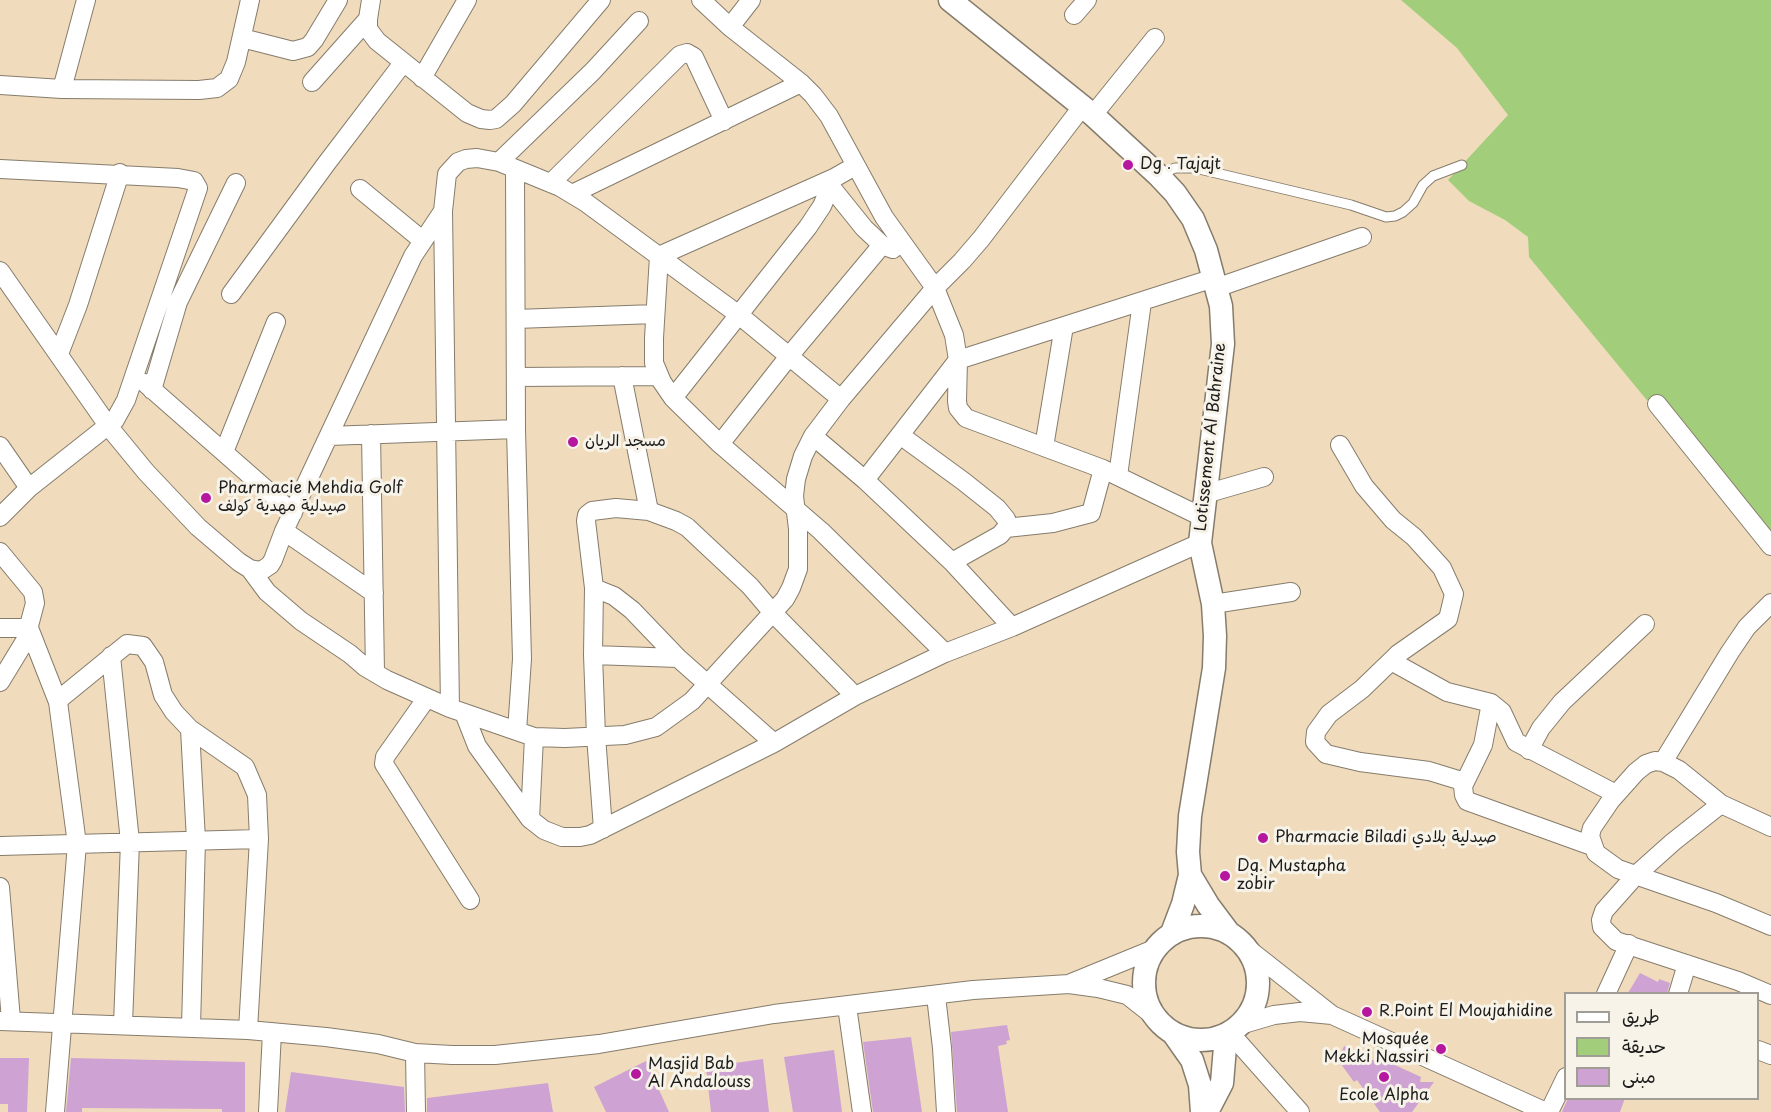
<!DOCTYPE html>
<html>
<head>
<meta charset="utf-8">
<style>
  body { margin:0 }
  #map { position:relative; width:1771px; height:1112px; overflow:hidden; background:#f0dcbc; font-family:"Playpen Sans","Playpen Sans Arabic",sans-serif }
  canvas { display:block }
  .legend { position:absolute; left:1564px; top:992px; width:195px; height:108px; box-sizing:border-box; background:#f7f3e8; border:2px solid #9f9d96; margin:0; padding:8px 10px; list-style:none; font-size:18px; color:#1c1c1c }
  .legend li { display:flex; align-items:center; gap:12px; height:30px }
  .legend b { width:30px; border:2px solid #9f9d96 }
</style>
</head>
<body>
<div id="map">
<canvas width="1771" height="1112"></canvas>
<ul class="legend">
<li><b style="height:8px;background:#fff"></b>طريق</li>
<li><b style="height:16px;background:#a2ce7c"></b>حديقة</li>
<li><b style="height:16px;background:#cea2d3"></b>مبنى</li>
</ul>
</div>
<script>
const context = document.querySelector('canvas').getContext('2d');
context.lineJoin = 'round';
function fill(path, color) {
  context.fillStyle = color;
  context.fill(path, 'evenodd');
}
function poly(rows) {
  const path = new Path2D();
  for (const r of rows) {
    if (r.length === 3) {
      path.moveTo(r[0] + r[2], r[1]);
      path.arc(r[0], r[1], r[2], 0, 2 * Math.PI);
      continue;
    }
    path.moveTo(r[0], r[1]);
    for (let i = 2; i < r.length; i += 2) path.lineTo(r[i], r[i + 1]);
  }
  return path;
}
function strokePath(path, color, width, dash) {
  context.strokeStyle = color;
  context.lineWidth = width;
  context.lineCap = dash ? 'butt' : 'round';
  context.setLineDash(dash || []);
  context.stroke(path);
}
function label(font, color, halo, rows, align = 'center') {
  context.font = font + ' "Playpen Sans","Playpen Sans Arabic",sans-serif';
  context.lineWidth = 6;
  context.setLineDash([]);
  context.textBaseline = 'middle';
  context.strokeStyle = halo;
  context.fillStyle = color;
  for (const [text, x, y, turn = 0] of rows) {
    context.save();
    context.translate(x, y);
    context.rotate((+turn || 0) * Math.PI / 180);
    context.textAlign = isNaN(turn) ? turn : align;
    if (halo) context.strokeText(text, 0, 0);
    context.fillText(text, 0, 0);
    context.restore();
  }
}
const green = poly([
  [1401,0,1771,0,1771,551,1529,257,1528,237,1505,220,1469,201,1448,180,1508,115,1457,48]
]);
const building = poly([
  [1640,973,1658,982,1659,979,1670,983,1667,993,1628,993],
  [1007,1025,1010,1040,1006,1041,1007,1044,998,1046,1008,1112,957,1112,951,1032],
  [911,1037,922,1112,873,1112,863,1042],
  [1344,1046,1379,1063,1382,1059,1421,1077,1420,1082,1434,1082,1412,1112,1380,1112,1357,1080,1354,1082,1338,1060],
  [834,1050,842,1112,793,1112,784,1057],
  [0,1058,29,1058,27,1112,8,1112,8,1104,0,1104],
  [71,1058,245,1062,245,1112,222,1112,222,1109,82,1108,82,1112,66,1112],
  [763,1059,769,1112,711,1112,706,1067],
  [646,1061,669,1112,606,1112,594,1087],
  [291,1072,404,1087,405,1112,285,1112],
  [548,1083,553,1112,427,1112,427,1098],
  [1568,1098,1625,1098,1620,1112,1562,1112]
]);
const service = poly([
  [1158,175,1175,168,1195,168,1351,205,1386,217,1395,216,1403,212,1413,203,1423,185,1433,176,1462,165]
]);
const minor = poly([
  [86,0,62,89,199,90,217,88,229,79,236,62,250,0],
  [371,0,368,19,368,29,377,41,467,113,481,119,490,120,496,119,513,104,601,0],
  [701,0,730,27,801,83,813,95,829,116,884,217,935,288,954,335,958,360,957,401,958,408,966,418,1103,469,1202,517],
  [1074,15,1087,0],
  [730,27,751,0],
  [242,38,293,51,308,47,314,40,338,0],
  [422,78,467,0],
  [312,82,368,19],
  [0,85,62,89],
  [1093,115,1155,38],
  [499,162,593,71,639,21],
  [855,166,834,178,659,256,654,338,654,363,662,382,673,398,720,444,821,531,945,653],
  [0,169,178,178,194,181,198,188,126,400,115,420,29,488,0,517],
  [515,169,516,429,522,659,517,731],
  [551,183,680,55,687,53,694,57,724,121],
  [831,187,864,228,882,245,893,249],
  [360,189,422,240],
  [572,194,801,83],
  [443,211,450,708],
  [0,271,109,427,146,472,198,527,239,562,250,569,267,592,301,621,350,654,365,667,387,680,450,708,534,737,565,738,625,735,656,727,692,701,785,599,791,588,798,569,798,529,794,496,796,479,803,456,813,436,841,399,935,288,962,261,981,239,1082,107],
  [1216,288,1362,237],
  [231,294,326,164,403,63],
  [516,319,655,314],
  [59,354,78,305,120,173],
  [622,376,649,511],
  [516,377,659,376],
  [145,383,293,513],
  [152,390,178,302,236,183],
  [673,398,808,227,822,206,834,178],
  [1657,404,1771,546],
  [371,434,375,672],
  [900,435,963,481,997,508,1006,519,1008,525,1006,528,1000,535,952,562],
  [329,436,516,429],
  [813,436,865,480,952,562,1012,627],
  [720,444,790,355,882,245],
  [1340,445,1364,486,1393,520,1414,537,1442,568,1454,594,1448,619,1398,654,1391,661],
  [0,446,29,488],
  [1044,447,1064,326],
  [224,452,276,322],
  [1118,476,1142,302],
  [865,480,958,360,1214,278],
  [1205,494,1264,477],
  [1006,528,1053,523,1091,513,1103,469],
  [284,531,374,593],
  [0,552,33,592,35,603,25,641,0,682],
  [250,569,261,571,270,565,273,560,284,531,413,256,443,211,447,174,458,162,466,159,477,158,499,162,560,187,585,202,739,315,841,399],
  [594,588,614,596,632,610,678,658,774,743],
  [1213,604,1291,592],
  [0,628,29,628,58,702],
  [593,655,678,658],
  [111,656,130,842,123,1024],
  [426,699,385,757,384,764,470,900],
  [1491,703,1483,745,1463,786,1464,795,1467,801,1592,846],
  [464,713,477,746,530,819],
  [190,729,196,840,191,1027],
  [534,737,530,819,544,830,562,837,580,837,590,835,774,743,855,696,945,653,1012,627,1200,543],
  [1529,750,1541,728,1562,702,1645,624],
  [1663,762,1730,652,1747,627,1771,603],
  [1465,782,1429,771,1360,762,1326,754,1315,742,1316,732,1329,714,1362,689,1391,661,1447,692,1491,703,1502,712,1516,742,1616,794],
  [1721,804,1673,842,1636,875,1604,911,1601,920,1602,927,1616,941,1738,981,1771,995],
  [1771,827,1721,804,1679,770,1663,762,1655,761,1646,764,1636,772,1611,800,1592,828,1590,836,1596,853,1618,869,1716,903,1771,926],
  [603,829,596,736,593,655,594,588,586,521,587,515,592,511,616,508,649,511,676,521,687,527,750,586,773,613,855,696],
  [0,846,259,839],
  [0,887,11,1020],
  [1247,948,1332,1015,1546,1112],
  [1071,983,1154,949],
  [1606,994,1629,944],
  [1678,994,1687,964],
  [936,996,942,1048,946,1112],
  [847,1006,862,1112],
  [0,1021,248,1030,326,1037,378,1044,415,1053,452,1055,495,1055,599,1044,774,1014,973,990,1069,984,1098,988,1127,995,1155,1017],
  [1240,1025,1274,1015,1300,1012,1332,1015],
  [1230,1033,1300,1112],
  [1758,1050,1771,1055],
  [415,1053,416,1112],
  [55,1112,77,844,58,702,62,697,127,644,143,646,154,662,163,695,174,712,190,729,245,767,257,795,259,839,248,1030],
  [268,1112,272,1032],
  [1549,1112,1566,1077]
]);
const tertiary = poly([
  [950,0,1093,115,1158,175,1175,193,1193,219,1206,250,1221,306,1223,344,1200,543,1213,604,1215,636,1214,668,1190,816,1188,852,1190,875,1183,904,1172,933],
  [1190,875,1208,905,1229,933],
  [1201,983,57],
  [1173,1033,1192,1060,1200,1085,1202,1112],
  [1207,1112,1222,1083,1226,1035]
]);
const markers = [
  [1128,165,6,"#b5179e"],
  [573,442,6,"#b5179e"],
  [206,498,6,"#b5179e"],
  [1263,838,6,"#b5179e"],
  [1225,876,6,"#b5179e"],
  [1367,1012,6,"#b5179e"],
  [1441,1049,6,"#b5179e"],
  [636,1074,6,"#b5179e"],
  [1384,1077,6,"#b5179e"]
];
const poiNames = [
  ["Dg . Tajajt",1140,165],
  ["مسجد الريان",585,442],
  ["Pharmacie Mehdia Golf",218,489],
  ["صيدلية مهدية كولف",218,507],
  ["Pharmacie Biladi صيدلية بلادي",1275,838],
  ["Dg. Mustapha",1237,867],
  ["zobir",1237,885],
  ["R.Point El Moujahidine",1379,1012],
  ["Mosquée",1429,1040,"right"],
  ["Mekki Nassiri",1429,1058,"right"],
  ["Masjid Bab",648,1065],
  ["Al Andalouss",648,1083],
  ["Ecole Alpha",1384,1096,"center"]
];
const streetNames = [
  ["Lotissement Al Bahraine",1211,437,-84]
];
fill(green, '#a2ce7c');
fill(building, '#cea2d3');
strokePath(service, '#867c6c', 11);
strokePath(minor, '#867c6c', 20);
strokePath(tertiary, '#867c6c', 25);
strokePath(service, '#fff', 9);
strokePath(minor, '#fff', 18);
strokePath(tertiary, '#fff', 22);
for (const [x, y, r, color] of markers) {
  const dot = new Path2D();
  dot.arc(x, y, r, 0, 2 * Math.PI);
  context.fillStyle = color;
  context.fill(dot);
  strokePath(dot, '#f7f3e8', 2);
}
label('16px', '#1c1c1c', '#f7f3e8', poiNames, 'left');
label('16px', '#1c1c1c', '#f7f3e8', streetNames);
</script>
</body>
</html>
